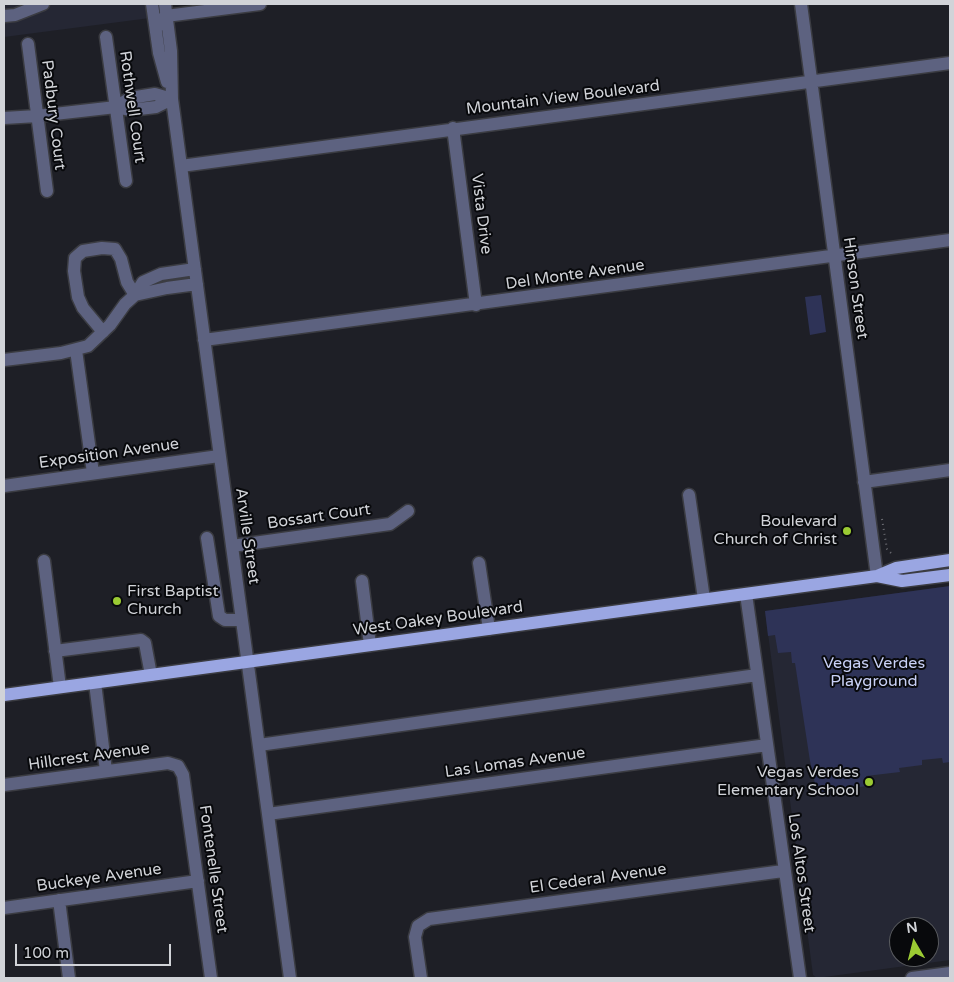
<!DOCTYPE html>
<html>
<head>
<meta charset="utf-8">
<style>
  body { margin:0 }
  #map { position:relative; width:954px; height:982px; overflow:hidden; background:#1e1f26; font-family:"Varela Round",sans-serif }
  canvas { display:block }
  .frame { position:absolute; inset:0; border:5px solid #d1d3d8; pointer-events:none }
  .north { position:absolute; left:889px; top:917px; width:50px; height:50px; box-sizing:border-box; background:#08090c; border:1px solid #585a5e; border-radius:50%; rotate:352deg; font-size:14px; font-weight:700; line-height:20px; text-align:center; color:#d1d3d8 }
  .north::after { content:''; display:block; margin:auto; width:18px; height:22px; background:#9bcb33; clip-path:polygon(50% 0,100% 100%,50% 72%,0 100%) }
  .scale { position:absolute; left:15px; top:944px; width:156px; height:22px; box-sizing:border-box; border:2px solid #d1d3d8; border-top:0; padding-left:6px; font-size:15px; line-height:18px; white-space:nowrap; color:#d1d3d8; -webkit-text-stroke:4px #08090c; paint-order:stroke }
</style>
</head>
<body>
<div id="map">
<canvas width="954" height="982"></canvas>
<div class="frame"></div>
<div class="north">N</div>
<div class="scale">100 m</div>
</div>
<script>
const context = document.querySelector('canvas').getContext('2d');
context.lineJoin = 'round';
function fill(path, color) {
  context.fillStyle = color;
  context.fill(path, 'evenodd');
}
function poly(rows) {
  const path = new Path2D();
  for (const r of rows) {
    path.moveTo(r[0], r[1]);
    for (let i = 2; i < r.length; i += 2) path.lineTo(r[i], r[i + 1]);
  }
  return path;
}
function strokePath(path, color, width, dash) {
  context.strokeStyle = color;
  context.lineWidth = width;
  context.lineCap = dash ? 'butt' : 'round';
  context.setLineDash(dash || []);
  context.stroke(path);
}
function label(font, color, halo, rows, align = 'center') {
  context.font = font + ' "Varela Round",sans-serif';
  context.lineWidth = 4;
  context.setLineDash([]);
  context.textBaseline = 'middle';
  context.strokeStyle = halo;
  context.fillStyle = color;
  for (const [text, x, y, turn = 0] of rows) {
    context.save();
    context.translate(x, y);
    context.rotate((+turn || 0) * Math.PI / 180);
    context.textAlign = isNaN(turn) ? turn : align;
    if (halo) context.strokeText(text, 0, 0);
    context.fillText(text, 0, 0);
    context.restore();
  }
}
const built = poly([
  [4,4,148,4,150,18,4,37],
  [950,586,950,960,817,978,813,975,765,611],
  [899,927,929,927,929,957,899,957]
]);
const green = poly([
  [821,295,826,332,810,335,805,297],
  [950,586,950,762,943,763,942,758,922,760,922,765,899,768,900,772,866,776,867,786,817,793,810,761,795,663,792,663,791,652,778,653,775,635,768,636,765,611]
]);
const path = poly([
  [882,519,887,549,891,553]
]);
const minor = poly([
  [152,4,159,53,167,82],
  [165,4,171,51,172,99,290,978],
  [801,4,877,576],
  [4,16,15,15,43,4],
  [156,29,160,21,166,16,260,4],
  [106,37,126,181],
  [28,44,47,191],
  [116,107,130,98,155,94,172,99],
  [4,118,37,116,116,107,131,110,156,107,172,99],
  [453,128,476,305],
  [181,166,950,63],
  [135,295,167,288,197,284],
  [103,332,83,308,78,297,74,271,75,258,83,251,102,248,115,249,121,259,127,282,135,295],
  [204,340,950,240],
  [76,350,93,473],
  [4,360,61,353,88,346,110,325,125,304,135,295,143,282,161,274,195,269],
  [864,482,950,470],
  [4,486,219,456],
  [689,495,704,599],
  [207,538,219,616,225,620,242,620],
  [232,546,390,524,408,511],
  [44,561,60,687],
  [479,563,489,629],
  [362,581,370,645],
  [746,594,800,978],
  [55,651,141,640,145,643,151,675],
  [95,683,106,771],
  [259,745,757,675],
  [4,785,168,763,178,766,183,775,211,978],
  [268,814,767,745],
  [59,900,69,978],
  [4,908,198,881],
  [421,978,415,937,418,926,429,919,783,871],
  [912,978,950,973]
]);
const major = poly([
  [877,576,902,581,950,575],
  [4,695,877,576,896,568,950,560]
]);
const markers = [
  [847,531,5,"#9bcb33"],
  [117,601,5,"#9bcb33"],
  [869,782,5,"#9bcb33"]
];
const streetNames = [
  ["Mountain View Boulevard",563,98,-7],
  ["Rothwell Court",132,107,82],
  ["Padbury Court",53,115,83],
  ["Vista Drive",481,214,83],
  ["Del Monte Avenue",575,275,-8],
  ["Hinson Street",855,288,82],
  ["Exposition Avenue",109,454,-8],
  ["Bossart Court",319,517,-8],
  ["Arville Street",247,536,82],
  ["West Oakey Boulevard",438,619,-8],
  ["Hillcrest Avenue",89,757,-8],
  ["Las Lomas Avenue",515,763,-8],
  ["Fontenelle Street",213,869,82],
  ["Los Altos Street",801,873,82],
  ["Buckeye Avenue",99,878,-8],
  ["El Cederal Avenue",598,879,-8]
];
const poiNames = [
  ["Boulevard",837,522],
  ["Church of Christ",837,540],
  ["First Baptist",127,592,"left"],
  ["Church",127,610,"left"],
  ["Vegas Verdes",859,773],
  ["Elementary School",859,791]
];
const parkNames = [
  ["Vegas Verdes",874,664],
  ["Playground",874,682]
];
fill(built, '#252734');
fill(green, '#2e3357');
strokePath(minor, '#3b3c42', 15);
strokePath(major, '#3b3c42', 15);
strokePath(path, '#6e6f75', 2, [1, 4]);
strokePath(minor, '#5d6280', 12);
strokePath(major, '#9aa6e2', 12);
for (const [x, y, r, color] of markers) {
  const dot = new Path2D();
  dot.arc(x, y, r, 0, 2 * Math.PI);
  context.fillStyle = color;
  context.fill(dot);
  strokePath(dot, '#08090c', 2);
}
label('16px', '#d1d3d8', '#08090c', streetNames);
label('16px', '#d1d3d8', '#08090c', poiNames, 'right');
label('16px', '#c9d1f7', '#08090c', parkNames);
</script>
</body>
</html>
